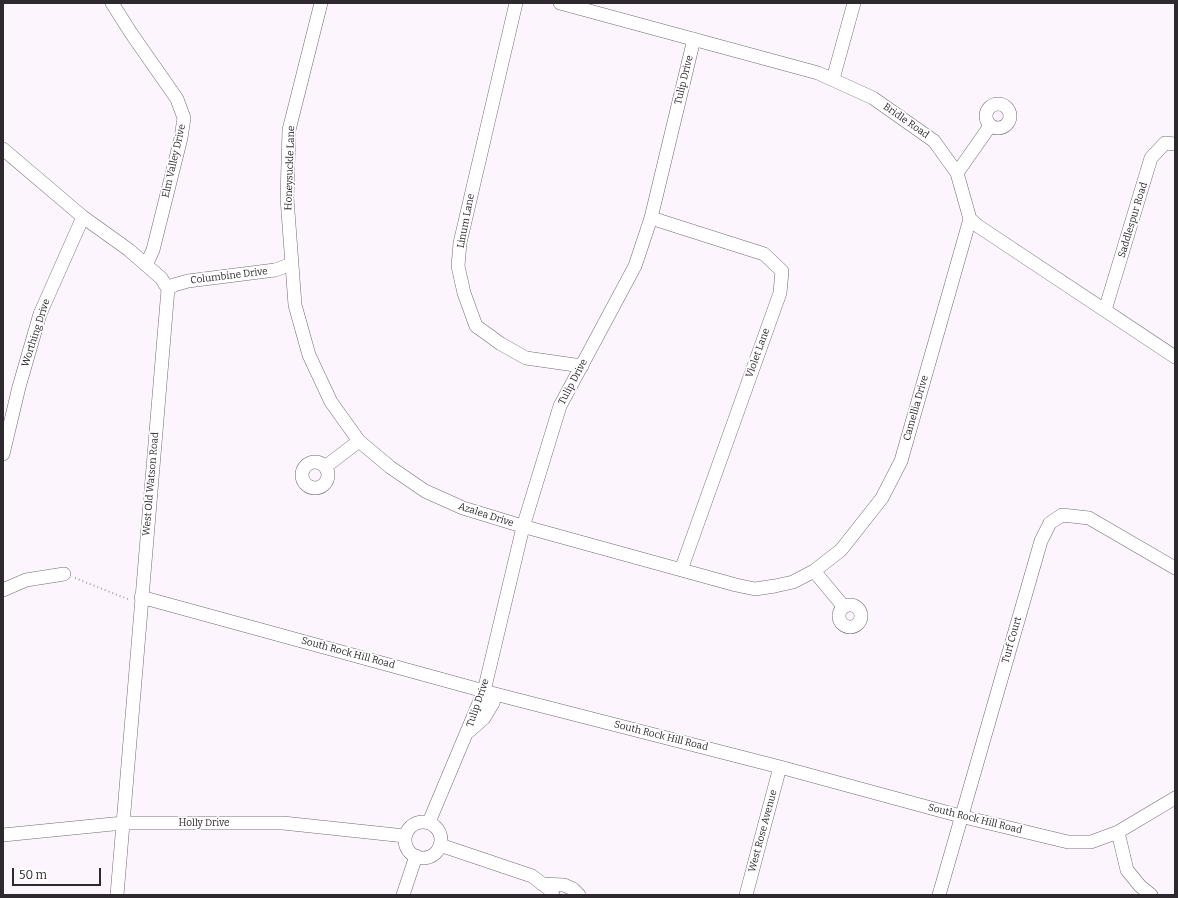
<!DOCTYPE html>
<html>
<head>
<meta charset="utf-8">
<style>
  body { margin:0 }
  #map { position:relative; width:1178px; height:898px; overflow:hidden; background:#fdf5fd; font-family:Bitter,serif }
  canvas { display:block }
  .frame { position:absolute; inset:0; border:4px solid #2e292e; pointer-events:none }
  .scale { position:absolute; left:12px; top:868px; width:89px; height:18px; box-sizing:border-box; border:2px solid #2e292e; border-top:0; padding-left:5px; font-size:12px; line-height:14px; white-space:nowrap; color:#2e292e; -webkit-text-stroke:3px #fff; paint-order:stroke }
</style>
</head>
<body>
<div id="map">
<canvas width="1178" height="898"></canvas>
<div class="frame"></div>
<div class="scale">50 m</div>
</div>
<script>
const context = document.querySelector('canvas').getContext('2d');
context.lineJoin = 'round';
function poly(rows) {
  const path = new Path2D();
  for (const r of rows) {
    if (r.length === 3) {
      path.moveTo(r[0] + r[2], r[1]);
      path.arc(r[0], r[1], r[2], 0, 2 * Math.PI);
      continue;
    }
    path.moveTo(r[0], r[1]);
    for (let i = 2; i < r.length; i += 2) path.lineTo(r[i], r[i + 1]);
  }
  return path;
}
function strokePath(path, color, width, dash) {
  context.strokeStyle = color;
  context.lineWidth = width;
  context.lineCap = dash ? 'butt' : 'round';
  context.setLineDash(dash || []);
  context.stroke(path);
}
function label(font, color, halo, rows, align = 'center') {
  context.font = font + ' Bitter,serif';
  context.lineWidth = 3.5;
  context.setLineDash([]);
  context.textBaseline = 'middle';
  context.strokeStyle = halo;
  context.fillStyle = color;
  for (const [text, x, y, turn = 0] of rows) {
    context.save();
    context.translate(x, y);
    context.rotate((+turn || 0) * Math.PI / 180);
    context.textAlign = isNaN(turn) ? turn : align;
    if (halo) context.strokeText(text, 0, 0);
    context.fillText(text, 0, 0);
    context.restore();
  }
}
const path = poly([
  [75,578,130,600]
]);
const minor = poly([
  [112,3,131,33,177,99,184,118,181,138,153,250,146,265],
  [321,3,289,130,287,198,295,305,309,355,331,402,359,441,390,467,425,491,463,508,522,526,736,585,755,589,775,586,793,582,814,571,841,550,882,498,901,461,970,219],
  [516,3,460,243,458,266,464,293,476,326,501,344,526,358,582,366],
  [560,3,818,73,873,98,934,141,957,173,970,219,978,226,1175,357],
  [833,79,854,3],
  [998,116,12],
  [3,149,83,217,129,250,161,278,168,289,117,895],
  [957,173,990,126],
  [651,218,764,254,782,271,780,293,681,570],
  [168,289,174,285,188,281,275,270,292,264],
  [1105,310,1151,158,1165,143,1175,144],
  [3,454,19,387,40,314,83,217],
  [315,475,13],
  [325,467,359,441],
  [814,571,844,607],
  [3,590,26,580,64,574],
  [141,597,495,694,780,767,964,817,1068,842,1091,842,1118,832,1175,798],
  [850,616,11],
  [468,732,484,718,493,703,495,694],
  [423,840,18],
  [429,822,484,691,523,527,560,406,635,266,651,218,694,39],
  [1118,832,1127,870,1140,886,1151,895],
  [3,835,123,823,283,823,405,836],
  [440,845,532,876,549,889,553,895],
  [542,884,564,885,573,889,579,895],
  [403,895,416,856],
  [746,895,780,767],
  [939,895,1041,541,1050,523,1062,515,1089,518,1175,568]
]);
const streetNames = [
  ["Tulip Drive",684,80,-76],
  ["Bridle Road",906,121,35],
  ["Elm Valley Drive",174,161,-77],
  ["Honeysuckle Lane",290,168,-88],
  ["Saddlespur Road",1133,220,-73],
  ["Linum Lane",466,221,-79],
  ["Columbine Drive",229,276,-7],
  ["Worthing Drive",36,333,-72],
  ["Violet Lane",758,353,-70],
  ["Tulip Drive",573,382,-62],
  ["Camellia Drive",916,408,-74],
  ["West Old Watson Road",151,484,-85],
  ["Azalea Drive",486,515,18],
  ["Turf Court",1012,640,-74],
  ["South Rock Hill Road",348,653,15],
  ["Tulip Drive",478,703,-71],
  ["South Rock Hill Road",661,736,14],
  ["South Rock Hill Road",975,819,14],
  ["Holly Drive",204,823],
  ["West Rose Avenue",763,831,-75]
];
strokePath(minor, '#746975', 14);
strokePath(path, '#a8a2a8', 2, [1, 3]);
strokePath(minor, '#fff', 13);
label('10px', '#2e292e', '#fff', streetNames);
</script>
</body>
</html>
